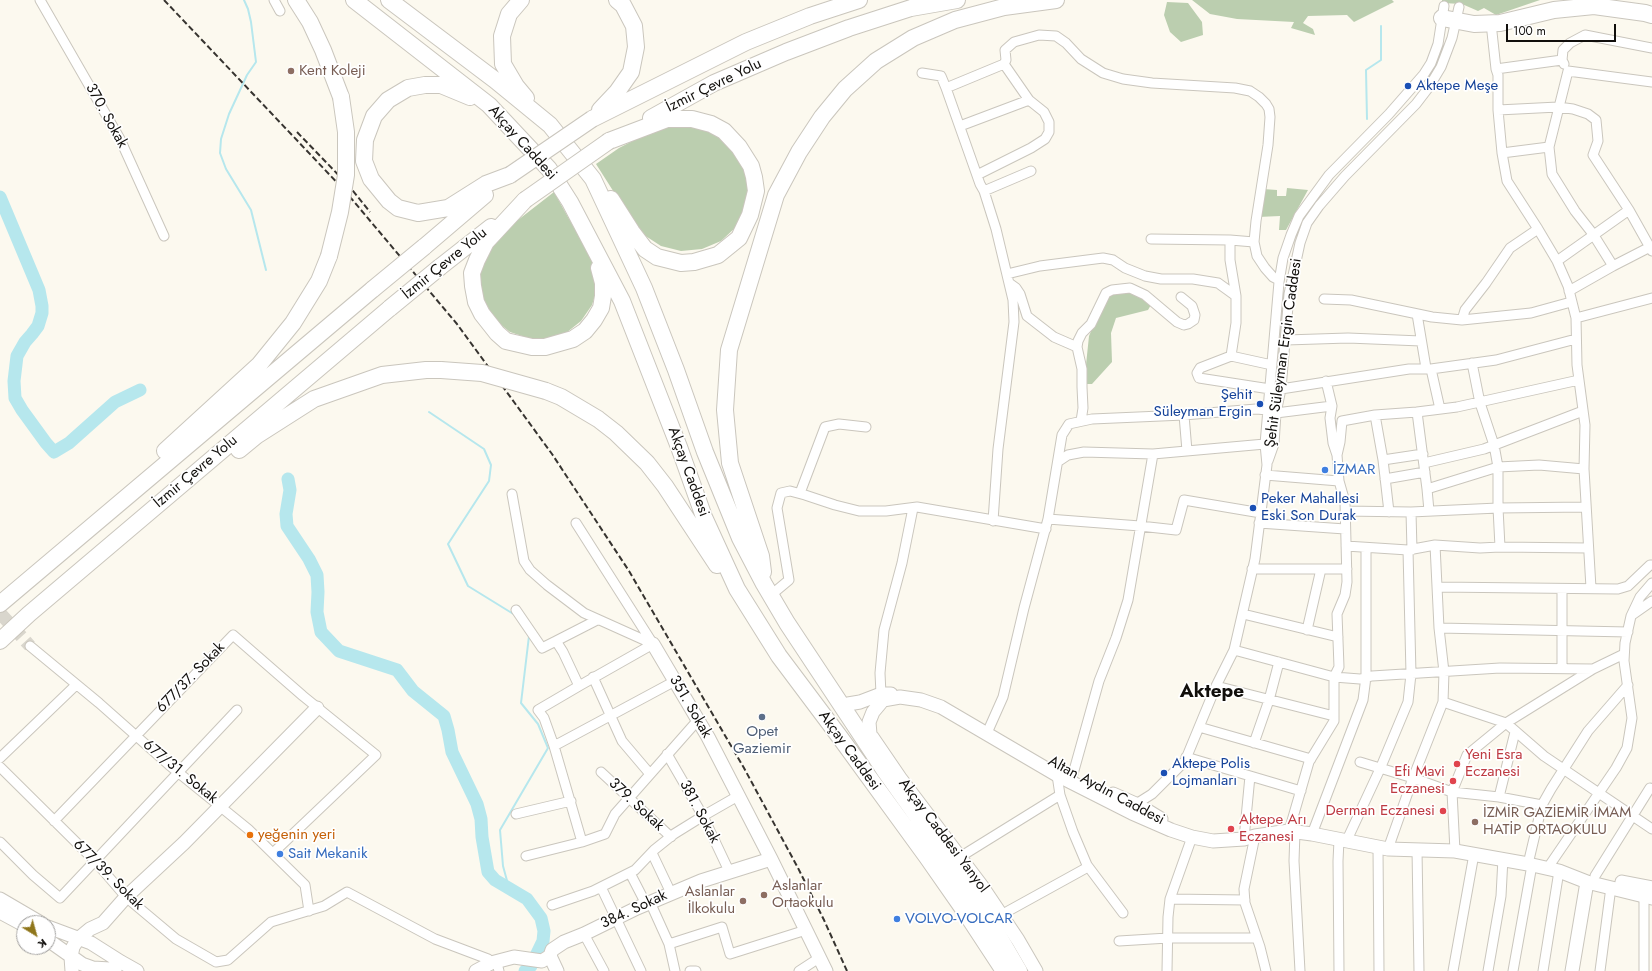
<!DOCTYPE html>
<html>
<head>
<meta charset="utf-8">
<style>
  body { margin:0 }
  #map { position:relative; width:1652px; height:971px; overflow:hidden; background:#fcf9ef; font-family:Jost,sans-serif }
  canvas { display:block }
  .north { position:absolute; left:16px; top:915px; width:40px; height:40px; box-sizing:border-box; background:#fff; border:1px solid #a09f9e; border-radius:50%; rotate:143deg; font-size:11px; font-weight:700; line-height:16px; text-align:center; color:#110f0c }
  .north::after { content:''; display:block; margin:auto; width:14px; height:18px; background:#8f761b; clip-path:polygon(50% 0,100% 100%,50% 72%,0 100%) }
  .scale { position:absolute; left:1506px; top:24px; width:110px; height:18px; box-sizing:border-box; border:2px solid #110f0c; border-top:0; padding-left:5px; font-size:12px; line-height:14px; white-space:nowrap; color:#110f0c; -webkit-text-stroke:3px #fff; paint-order:stroke }
</style>
</head>
<body>
<div id="map">
<canvas width="1652" height="971"></canvas>
<div class="north">K</div>
<div class="scale">100 m</div>
</div>
<script>
const context = document.querySelector('canvas').getContext('2d');
context.lineJoin = 'round';
function fill(path, color) {
  context.fillStyle = color;
  context.fill(path, 'evenodd');
}
function poly(rows) {
  const path = new Path2D();
  for (const r of rows) {
    path.moveTo(r[0], r[1]);
    for (let i = 2; i < r.length; i += 2) path.lineTo(r[i], r[i + 1]);
  }
  return path;
}
function strokePath(path, color, width, dash) {
  context.strokeStyle = color;
  context.lineWidth = width;
  context.lineCap = dash ? 'butt' : 'round';
  context.setLineDash(dash || []);
  context.stroke(path);
}
function label(font, color, halo, rows, align = 'center') {
  context.font = font + ' Jost,sans-serif';
  context.lineWidth = 3.5;
  context.setLineDash([]);
  context.textBaseline = 'middle';
  context.strokeStyle = halo;
  context.fillStyle = color;
  for (const [text, x, y, turn = 0] of rows) {
    context.save();
    context.translate(x, y);
    context.rotate((+turn || 0) * Math.PI / 180);
    context.textAlign = isNaN(turn) ? turn : align;
    if (halo) context.strokeText(text, 0, 0);
    context.fillText(text, 0, 0);
    context.restore();
  }
}
const green = poly([
  [1192,0,1392,0,1394,2,1354,22,1347,15,1308,16,1303,23,1313,29,1315,35,1291,28,1294,22,1237,19,1210,14],
  [1442,0,1540,0,1496,15,1484,8,1478,11,1462,4,1442,3],
  [1167,2,1188,3,1202,22,1203,35,1181,42,1170,32,1164,15],
  [681,126,702,127,721,135,746,167,750,188,746,208,736,227,721,241,702,249,681,251,661,246,644,235,631,219,596,164,619,148,660,127],
  [1287,188,1308,190,1286,230,1279,230,1280,216,1258,217,1263,189,1277,190,1277,196,1286,196],
  [554,192,596,267,598,286,592,305,581,321,566,333,547,339,528,338,510,332,495,320,482,296,480,279,481,269,485,255,500,234],
  [1130,290,1152,303,1148,310,1116,318,1111,333,1112,362,1092,384,1084,384,1089,336,1107,294]
]);
const stream = poly([
  [244,0,248,9,251,22,256,62,247,75,229,114,221,139,220,153,226,169,251,210,266,270],
  [1367,119,1366,70,1381,60,1381,26],
  [429,412,484,449,491,465,489,481,448,544,468,586,515,615],
  [509,888,503,866,500,830,548,748,538,724,521,703,529,636]
]);
const river = poly([
  [0,197,39,290,42,306,42,313,38,326,32,334,25,342,17,356,14,381,15,398,22,410,46,443,54,452,69,443,115,402,140,390],
  [288,479,290,490,286,514,287,526,309,559,317,575,318,592,317,612,321,632,339,651,397,670,413,691,444,716,448,730,452,752,477,804,481,819,482,837,488,872,495,880,527,899,541,918,544,931,543,941,531,966,525,971]
]);
const secondaryTunnel = poly([
  [0,613,30,646]
]);
const street = poly([
  [40,0,120,139,164,236],
  [274,0,280,11],
  [1491,23,1496,69,1498,75,1498,110,1502,153,1507,181,1538,229,1557,261,1568,286,1576,318,1577,365,1585,425,1584,469,1591,588],
  [1562,60,1563,50,1570,43,1585,35,1652,48],
  [1004,64,1006,60,1005,50,1014,42,1039,35,1056,36,1066,43,1081,59,1103,73,1123,79,1152,83,1235,88,1250,91,1259,97,1266,104,1269,109,1270,117,1268,145,1256,221,1254,242,1257,256,1265,268,1273,277,1279,280],
  [1496,69,1562,60,1564,64],
  [922,73,941,76,946,88,980,184,984,191,996,229,1013,300,1014,322,998,449,993,521],
  [946,88,1004,64],
  [1498,110,1558,107,1573,109,1588,114,1596,120,1598,141,1593,155,1629,210,1652,251],
  [960,126,1029,100],
  [1502,153,1549,147],
  [977,175,1031,148,1045,139,1049,132,1049,122,1044,112,1029,100,1004,64],
  [984,191,1031,171],
  [1151,239,1230,240,1254,242],
  [1230,240,1230,260,1236,296,1236,323,1231,356,1200,368,1197,373,1199,378,1270,389,1281,389,1409,369,1431,369,1496,360,1576,339],
  [1557,261,1629,210],
  [1613,266,1593,234,1575,211,1552,174,1549,147,1568,71,1652,82],
  [1007,274,1040,266,1103,258,1113,260,1125,268,1145,276,1161,279,1193,279,1218,283,1236,296],
  [1009,283,1016,288,1020,294,1027,316,1054,337,1077,347],
  [1569,291,1613,266,1650,247],
  [1324,299,1351,300,1432,317,1462,320,1531,313,1571,302],
  [1417,314,1426,368],
  [1576,318,1652,298],
  [1462,320,1465,310,1486,283,1510,248,1538,229],
  [1286,340,1348,338,1421,341],
  [1231,356,1272,365],
  [1472,363,1480,403,1494,445,1498,467,1498,508,1500,547],
  [1431,369,1440,409],
  [1417,412,1427,489],
  [1276,413,1332,406],
  [1184,415,1187,451],
  [1375,415,1383,460,1389,512],
  [1081,421,1083,408,1082,387,1082,369,1077,347,1078,341,1082,333,1091,324,1106,293,1112,290,1130,288,1145,295,1177,322,1184,325,1188,324,1194,320,1195,315,1192,306,1181,297],
  [1337,455,1340,442,1342,421,1375,415,1417,412,1457,407,1579,380],
  [1383,460,1423,454],
  [1059,461,1068,455,1084,452,1153,454],
  [1268,461,1274,444,1276,413,1281,389,1289,294,1300,243,1307,223,1319,206,1345,176,1416,104,1429,87,1441,67,1452,38,1459,7],
  [1424,463,1484,449,1583,411],
  [1265,475,1339,481],
  [1385,479,1425,472],
  [800,493,825,427,839,424,866,427],
  [512,494,524,561,530,570,547,585,584,613,653,644],
  [1345,511,1411,512,1498,508,1586,507],
  [1429,511,1427,489,1498,467,1539,465,1584,469],
  [1411,512,1412,550],
  [1048,519,1140,526,1176,530,1184,500,1261,513],
  [576,523,653,644],
  [1259,523,1345,529],
  [1346,546,1408,550,1435,545,1480,548,1500,547,1588,548],
  [1252,569,1347,569],
  [1438,587,1618,589,1628,586,1650,565,1652,565],
  [771,595,789,580,777,508,781,493,790,491,805,495,835,505,859,511,886,511,917,507,1046,529],
  [516,610,542,648,556,641],
  [1243,614,1338,637],
  [1632,615,1652,601],
  [1439,628,1628,632],
  [1307,630,1321,569],
  [30,646,99,703,169,765,248,829,305,885,309,911],
  [1234,650,1334,677,1360,679,1372,676,1500,668,1593,669],
  [1562,668,1562,589],
  [593,677,622,741,650,774],
  [579,686,653,644],
  [1216,686,1334,716],
  [881,694,880,673,884,630,902,563,913,508],
  [1443,702,1506,723,1544,756,1652,829],
  [1199,727,1311,759],
  [987,733,1003,697,1024,608,1048,519,1062,435,1069,424,1092,419,1184,415,1256,409,1268,410],
  [1254,743,1269,700,1279,662],
  [554,746,675,681],
  [667,754,703,816,729,871],
  [1186,757,1301,791],
  [0,758,76,685],
  [1360,762,1413,778,1452,792,1499,797,1542,805],
  [0,767,95,861,126,897,176,939,216,962,228,960,271,922,324,906,347,892,435,939,488,959,491,963],
  [601,772,671,837],
  [1073,774,1099,681,1116,638,1128,600,1153,454,1265,444],
  [1057,775,1060,795,1073,832,1087,865,1123,913],
  [1499,797,1515,732],
  [1133,806,1152,794,1185,761,1216,686,1234,650,1255,559,1267,465,1265,444,1279,282,1283,258,1291,235,1299,216,1329,175,1389,114,1424,74,1431,63,1438,44,1444,6],
  [516,814,571,801],
  [54,821,233,635,303,696,376,755,273,853],
  [1289,831,1309,762,1334,721,1334,677,1339,667,1337,614,1345,595,1347,582,1345,502,1339,481,1337,455,1333,443,1330,418,1332,406,1326,381],
  [1295,832,1294,861,1300,971],
  [1312,834,1363,700,1366,677,1366,548],
  [1255,836,1244,889,1245,903,1260,947,1266,971],
  [1244,839,1250,776],
  [1339,840,1338,861,1339,971],
  [0,842,33,875,60,898,237,710],
  [582,842,554,746,544,718,538,710,579,686,563,652,556,641,597,620],
  [1346,842,1380,769,1408,702,1411,674,1408,550],
  [1378,848,1379,971],
  [1388,849,1413,778,1443,702,1444,672,1439,628,1435,545],
  [1417,850,1419,971],
  [1455,851,1452,792,1467,755,1506,723,1593,669,1624,654],
  [652,853,671,893],
  [526,856,582,842,605,834,615,814,698,720],
  [960,857,1060,795],
  [1528,864,1542,805,1551,789,1588,731,1628,685],
  [1547,869,1616,768,1627,748,1632,718,1624,661,1625,643,1631,616,1640,597,1652,583],
  [630,873,646,904],
  [1595,876,1650,788],
  [601,887,641,971],
  [1644,896,1644,971],
  [1170,899,1245,900],
  [650,902,669,944,675,971],
  [552,905,593,891,635,870,654,850,674,834,703,816,738,796],
  [1001,915,1088,867],
  [584,934,604,971],
  [1119,941,1168,938,1257,938],
  [669,944,722,927,730,954,806,930],
  [497,963,499,971],
  [690,971,696,971],
  [799,971,819,958],
  [1167,971,1168,917,1170,899,1192,837],
  [1453,971,1474,854],
  [1488,971,1501,896,1503,858],
  [1513,971,1532,865],
  [1543,971,1559,871],
  [1600,971,1611,887]
]);
const secondary = poly([
  [653,644,708,737,771,859,826,971],
  [848,704,860,702,881,694,891,694],
  [870,734,869,722,873,712,883,700,900,697,921,700,941,707,1057,775,1132,813,1171,830,1192,837,1213,841,1244,839,1255,836,1289,831,1312,834,1388,849,1455,851,1528,864,1559,871,1587,882,1652,898],
  [872,737,900,778,981,885,1018,940,1036,971],
  [1113,794,1138,805,1161,819],
  [1622,882,1652,888],
  [0,899,41,923],
  [0,912,24,925],
  [48,927,91,943,121,962,137,971],
  [48,940,82,964,93,968,110,969,115,971],
  [550,956,552,950,564,942,584,934,637,908,701,881,771,859],
  [72,971,71,957,73,947,78,939,90,929,103,923,126,897,184,843,317,708],
  [476,971,491,963,514,957,542,961,550,956,557,971],
  [1572,971,1587,882]
]);
const highway = poly([
  [296,0,310,22,323,50,341,97],
  [354,0,489,105,549,169,570,202,622,301,679,447,704,517,737,589,779,656,839,736,927,857,964,910,1004,971],
  [389,0,495,80,550,125,593,179,644,288,676,370,705,452,740,538,764,584,787,623,885,771,952,865,991,923,1019,971],
  [521,0,509,14,502,36,503,64,516,86,526,98],
  [1442,18,1474,24,1500,23,1554,10,1594,6,1645,13,1652,15],
  [470,97,441,85,425,85,408,88,388,100,374,116,365,140,364,161,371,179,389,201,398,208,418,213,448,208,486,184,510,175],
  [600,110,617,92,631,72,636,47,634,26,623,5,617,0],
  [651,118,714,83,786,52,849,28,911,8,957,0],
  [592,119,746,42,810,16,859,0],
  [609,141,667,119,692,119,711,124,724,131,739,147,751,166,754,177,756,191,750,215,739,238,718,255,694,262,681,263,657,257,645,249,632,232,611,199],
  [525,200,486,242,477,260,472,273,473,286,476,302,482,314,497,333,506,341,532,347,545,347,573,339,585,331,594,320,601,308,603,296,603,283,599,268],
  [424,247,485,195],
  [440,267,491,227],
  [546,391,561,397,598,419,616,433,647,463,665,486,717,565],
  [239,450,256,436,314,399,382,375,426,370,441,370],
  [165,451,259,365,293,323,319,281,329,256],
  [763,572,761,556,730,463,725,410,729,350,776,195,799,152,822,117,845,89,876,61,913,38,955,20,1004,7,1056,0],
  [0,604,373,289],
  [0,641,29,614,390,308]
]);
const rail = poly([
  [164,0,345,191,457,324,552,454,629,571,744,768,798,868,824,920,847,971],
  [297,132,349,186,370,212]
]);
const highwayBridge = poly([
  [510,175,592,119],
  [525,200,609,141],
  [329,256,340,212,346,175,346,132,341,97],
  [373,289,424,247],
  [390,308,440,267],
  [441,370,482,373,546,391]
]);
const markers = [
  [291,71,4,"#8d6e63"],
  [1408,86,4,"#1a4fb4"],
  [1260,404,4,"#1a4fb4"],
  [1325,470,4,"#3f7fe0"],
  [1253,508,4,"#1a4fb4"],
  [762,717,4,"#5c6f8a"],
  [1457,764,4,"#e0444e"],
  [1164,773,4,"#1a4fb4"],
  [1453,781,4,"#e0444e"],
  [1443,811,4,"#e0444e"],
  [1475,822,4,"#8d6e63"],
  [1231,829,4,"#e0444e"],
  [250,835,4,"#e8710a"],
  [280,854,4,"#3f7fe0"],
  [764,895,4,"#8d6e63"],
  [743,901,4,"#8d6e63"],
  [897,919,4,"#3f7fe0"]
];
const educationNames = [
  ["Kent Koleji",299,71],
  ["İZMİR GAZİEMİR İMAM",1483,813],
  ["HATİP ORTAOKULU",1483,830],
  ["Aslanlar",772,886],
  ["Ortaokulu",772,903],
  ["Aslanlar",735,892,"right"],
  ["İlkokulu",735,909,"right"]
];
const streetNames = [
  ["İzmir Çevre Yolu",714,86,-26],
  ["370. Sokak",106,116,61],
  ["Akçay Caddesi",522,143,48],
  ["İzmir Çevre Yolu",445,264,-39],
  ["Şehit Süleyman Ergin Caddesi",1284,353,-82],
  ["İzmir Çevre Yolu",196,472,-40],
  ["Akçay Caddesi",688,472,70],
  ["677/37. Sokak",191,678,-46],
  ["351. Sokak",690,707,60],
  ["Akçay Caddesi",849,751,54],
  ["677/31. Sokak",180,772,39],
  ["Altan Aydın Caddesi",1106,791,28],
  ["379. Sokak",636,805,43],
  ["381. Sokak",699,812,62],
  ["Akçay Caddesi Yanyol",943,836,53],
  ["677/39. Sokak",108,875,45],
  ["384. Sokak",634,910,-25]
];
const transitNames = [
  ["Aktepe Meşe",1416,86],
  ["Şehit",1252,395,"right"],
  ["Süleyman Ergin",1252,412,"right"],
  ["Peker Mahallesi",1261,499],
  ["Eski Son Durak",1261,516],
  ["Aktepe Polis",1172,764],
  ["Lojmanları",1172,781]
];
const shopNames = [
  ["İZMAR",1333,470],
  ["Sait Mekanik",288,854],
  ["VOLVO-VOLCAR",905,919]
];
const serviceNames = [
  ["Opet",762,732],
  ["Gaziemir",762,749]
];
const healthNames = [
  ["Yeni Esra",1465,755],
  ["Eczanesi",1465,772],
  ["Efi Mavi",1445,772,"right"],
  ["Eczanesi",1445,789,"right"],
  ["Derman Eczanesi",1435,811,"right"],
  ["Aktepe Arı",1239,820],
  ["Eczanesi",1239,837]
];
const foodNames = [
  ["yeğenin yeri",258,835]
];
const districtNames = [
  ["Aktepe",1212,692]
];
fill(green, '#bbceaf');
strokePath(stream, '#b6e7ed', 2);
strokePath(river, '#b6e7ed', 13);
strokePath(secondaryTunnel, '#d9d6cd', 13, [13, 6]);
strokePath(street, '#cac6bd', 11);
strokePath(secondary, '#cac6bd', 15);
strokePath(highway, '#cac6bd', 18);
strokePath(street, '#fff', 9);
strokePath(secondary, '#fff', 13);
strokePath(highway, '#fff', 16);
strokePath(rail, '#373430', 2, [6, 3]);
strokePath(highwayBridge, '#cac6bd', 18, []);
strokePath(highwayBridge, '#fff', 16);
for (const [x, y, r, color] of markers) {
  const dot = new Path2D();
  dot.arc(x, y, r, 0, 2 * Math.PI);
  context.fillStyle = color;
  context.fill(dot);
  strokePath(dot, '#fff', 1.5);
}
label('15px', '#785e54', '#fff', educationNames, 'left');
label('15px', '#110f0c', '#fff', streetNames);
label('15px', '#164399', '#fff', transitNames, 'left');
label('15px', '#366cbe', '#fff', shopNames, 'left');
label('15px', '#4e5e75', '#fff', serviceNames);
label('15px', '#be3a42', '#fff', healthNames, 'left');
label('15px', '#c56008', '#fff', foodNames, 'left');
label('bold 19px', '#110f0c', '#fff', districtNames);
</script>
</body>
</html>
